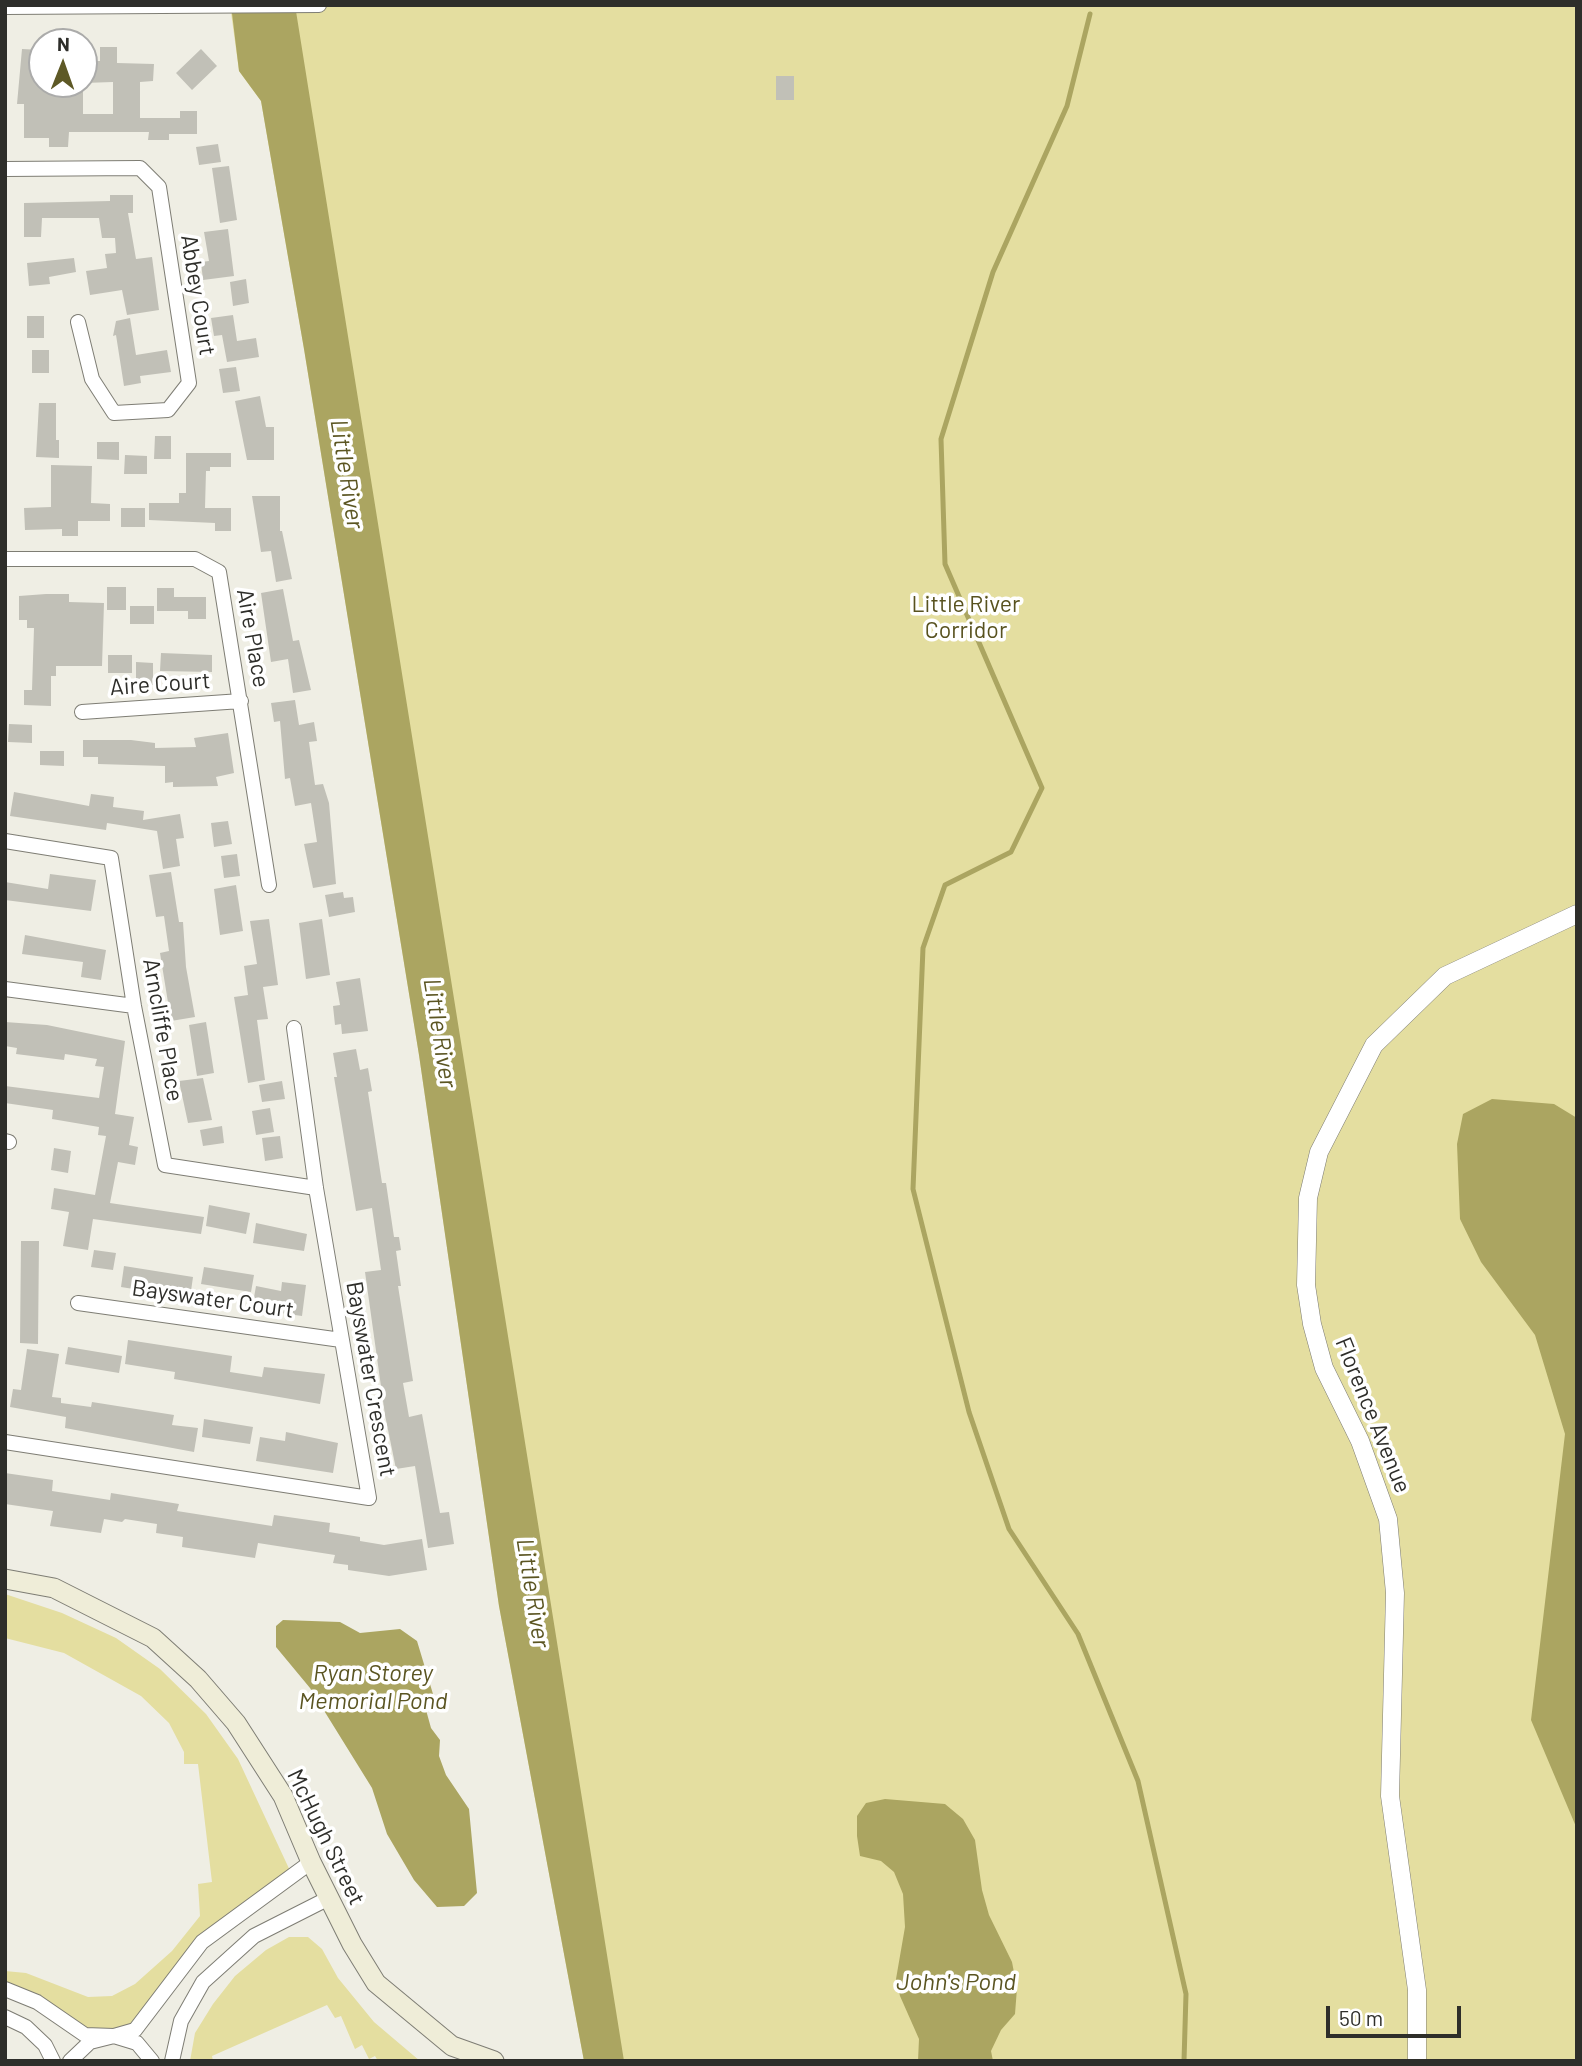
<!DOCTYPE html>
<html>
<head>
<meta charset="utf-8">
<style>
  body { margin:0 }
  #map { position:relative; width:1582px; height:2066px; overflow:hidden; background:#efeee4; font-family:Barlow,sans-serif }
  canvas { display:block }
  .frame { position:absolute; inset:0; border:7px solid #2e2e2a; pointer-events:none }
  .north { position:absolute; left:28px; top:28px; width:70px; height:70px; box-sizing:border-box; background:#fff; border:2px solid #ababaa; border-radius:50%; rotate:1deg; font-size:19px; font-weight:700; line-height:28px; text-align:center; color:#2e2e2a }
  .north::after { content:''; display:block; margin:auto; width:24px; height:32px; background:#5e5926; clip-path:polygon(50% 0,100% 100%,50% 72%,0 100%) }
  .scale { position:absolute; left:1326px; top:2006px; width:135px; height:32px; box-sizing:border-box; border:4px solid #2e2e2a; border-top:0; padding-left:9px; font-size:21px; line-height:24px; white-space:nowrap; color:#2e2e2a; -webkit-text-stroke:5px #fff; paint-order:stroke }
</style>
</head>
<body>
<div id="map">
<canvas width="1582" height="2066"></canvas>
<div class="frame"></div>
<div class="north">N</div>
<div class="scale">50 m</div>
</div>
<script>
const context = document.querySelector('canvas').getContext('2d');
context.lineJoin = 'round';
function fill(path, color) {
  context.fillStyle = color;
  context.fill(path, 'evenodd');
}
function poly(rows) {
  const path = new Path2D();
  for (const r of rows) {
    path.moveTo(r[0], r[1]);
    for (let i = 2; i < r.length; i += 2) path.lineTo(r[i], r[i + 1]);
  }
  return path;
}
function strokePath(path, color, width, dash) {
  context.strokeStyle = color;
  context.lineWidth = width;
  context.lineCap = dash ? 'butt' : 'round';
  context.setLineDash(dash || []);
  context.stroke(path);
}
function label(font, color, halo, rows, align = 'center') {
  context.font = font + ' Barlow,sans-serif';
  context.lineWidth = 7;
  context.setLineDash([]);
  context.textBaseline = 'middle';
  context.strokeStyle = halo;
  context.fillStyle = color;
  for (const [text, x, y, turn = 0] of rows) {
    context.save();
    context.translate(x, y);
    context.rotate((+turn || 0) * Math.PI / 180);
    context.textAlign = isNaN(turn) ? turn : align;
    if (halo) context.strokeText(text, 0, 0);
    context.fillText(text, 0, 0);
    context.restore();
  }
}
const green = poly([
  [230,5,1577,5,1577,2061,584,2061,499,1606,419,1055,304,349,261,101,239,71],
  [5,1594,62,1613,116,1638,160,1669,206,1714,238,1759,292,1875,202,1942,135,2030,85,2035,5,1989,5,1971,26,1973,88,1997,112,1996,135,1984,172,1951,200,1916,198,1884,212,1882,198,1764,184,1764,184,1752,169,1723,141,1696,64,1653,5,1638],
  [289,1937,308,1937,322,1949,338,1978,374,2022,420,2061,378,2061,375,2056,369,2059,362,2045,355,2049,341,2016,335,2018,327,2005,212,2056,213,2061,190,2061,195,2033,213,2004,235,1976,266,1950]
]);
const water = poly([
  [231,5,295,5,624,2061,584,2061,499,1606,419,1055,304,349,261,101,239,71],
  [1492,1099,1554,1104,1577,1118,1577,1829,1531,1720,1565,1434,1535,1335,1481,1262,1460,1219,1457,1144,1463,1114],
  [283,1620,340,1622,360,1633,400,1629,417,1641,433,1694,426,1710,431,1728,440,1740,439,1756,446,1775,469,1809,477,1893,464,1906,437,1907,414,1880,387,1834,372,1788,310,1688,276,1647,276,1626],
  [885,1799,945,1804,963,1819,975,1840,982,1890,989,1915,1012,1962,1017,1988,1015,2014,1001,2030,991,2051,993,2061,918,2061,919,2039,900,1996,896,1979,905,1927,903,1894,894,1872,881,1861,860,1856,857,1836,857,1816,866,1803]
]);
const stream = poly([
  [1090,14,1067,106,993,272,941,439,945,564,1042,788,1011,852,945,885,923,948,913,1189,969,1412,1009,1529,1078,1634,1138,1781,1186,1994,1184,2061]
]);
const building = poly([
  [100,47,117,47,117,63,154,64,153,81,140,82,140,118,180,118,180,111,197,111,197,134,169,134,169,140,148,140,149,132,69,132,68,147,49,147,49,138,24,138,24,104,17,104,22,49,41,50,42,84,83,84,83,114,113,114,113,82,84,83,84,61,100,61],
  [201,49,217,66,192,90,176,73],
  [776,76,794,76,794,100,776,100],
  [218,144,221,162,199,165,196,147],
  [229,166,237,220,220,223,212,168],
  [110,195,133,195,133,213,128,213,136,259,152,257,159,310,127,315,122,290,90,295,86,271,107,268,105,254,116,253,115,238,102,238,99,218,42,218,41,237,24,237,24,203,110,201],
  [228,229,234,276,203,280,201,262,209,261,204,232],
  [74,258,76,272,49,277,50,284,29,286,27,263],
  [246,279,249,303,233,306,230,282],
  [233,315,237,341,256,338,259,357,227,362,222,335,214,336,211,318],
  [27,316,44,316,44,338,27,338],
  [130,318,136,355,167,350,171,372,140,376,141,383,124,386,116,335,113,336,116,321],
  [32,350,49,350,49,373,32,373],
  [236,367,240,391,223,393,219,369],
  [260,396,266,427,274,427,274,460,247,460,235,401],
  [39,403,56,403,56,440,59,440,59,458,36,457],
  [155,436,171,436,171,459,154,459],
  [97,442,119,442,119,460,97,459],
  [186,453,231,453,231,467,210,467,210,471,206,471,205,508,231,508,231,531,215,531,215,523,149,520,149,503,179,503,179,493,186,493],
  [125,455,147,456,147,474,124,474],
  [51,465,92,466,91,503,110,504,110,521,78,521,78,536,62,536,62,529,25,530,24,508,51,507],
  [252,496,280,496,280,531,282,531,292,579,276,582,271,551,261,552],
  [121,508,145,508,145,527,121,527],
  [107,587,126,587,126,610,107,610],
  [157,588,174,588,174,597,206,597,206,619,188,619,188,611,157,611],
  [283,589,293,641,299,640,311,690,293,693,288,659,271,662,261,593],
  [46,594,69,594,69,602,104,603,102,666,56,666,56,676,51,676,51,706,24,705,24,690,32,690,34,628,27,628,27,620,19,620,19,596],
  [130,606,154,606,154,624,130,624],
  [161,653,212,655,212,672,160,671],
  [108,655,132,655,132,673,108,673],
  [136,662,153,663,153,685,136,685],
  [295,700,299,725,314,722,317,741,309,742,315,785,323,784,329,803,336,884,313,888,304,844,317,842,311,803,295,806,290,778,285,779,280,721,274,722,271,703],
  [9,724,32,725,32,743,8,742],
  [228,733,234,773,216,777,218,786,173,787,173,782,165,783,165,766,98,764,98,757,83,757,83,740,131,740,155,743,155,748,196,747,194,738],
  [40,751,64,751,64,766,40,765],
  [14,792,89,806,91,794,114,797,113,807,144,811,143,820,180,814,184,838,176,839,180,866,163,869,157,831,107,823,106,830,10,816],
  [228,821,232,844,214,847,211,823],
  [237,854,240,876,224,878,221,856],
  [171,872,179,922,183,922,186,967,195,1017,171,1021,160,953,169,951,164,916,156,917,149,875],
  [50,874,96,880,91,911,5,900,5,882,48,889],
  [236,885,243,931,220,935,214,889],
  [343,892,344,898,353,897,355,912,329,917,325,895],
  [269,919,278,985,263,987,268,1019,257,1020,265,1080,248,1083,234,997,248,995,244,966,257,964,250,921],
  [322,919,330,975,306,979,299,923],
  [25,935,106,950,101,980,81,977,83,962,22,954],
  [360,978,368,1031,342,1034,341,1024,335,1025,333,1006,340,1005,336,982],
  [5,1022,47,1025,125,1041,115,1114,134,1117,129,1145,138,1147,135,1165,118,1162,110,1203,204,1217,201,1234,93,1219,88,1250,63,1246,69,1212,51,1209,54,1188,95,1195,106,1136,98,1135,99,1127,52,1119,53,1110,5,1103,5,1086,99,1098,104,1067,95,1066,97,1059,65,1054,64,1060,16,1054,17,1048,5,1046],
  [206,1022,214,1073,197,1076,189,1025],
  [356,1049,360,1070,368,1068,372,1091,368,1092,382,1183,386,1183,394,1237,399,1237,401,1250,396,1251,401,1286,398,1286,413,1381,403,1383,409,1417,422,1414,440,1513,449,1512,454,1544,428,1548,415,1466,396,1469,385,1415,365,1272,381,1270,372,1208,356,1211,334,1077,337,1077,333,1053],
  [203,1078,212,1120,188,1123,179,1081],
  [282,1081,285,1099,262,1102,259,1085],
  [270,1108,274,1132,256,1135,252,1111],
  [222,1126,224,1143,203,1146,200,1130],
  [280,1136,283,1158,265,1161,262,1138],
  [54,1148,71,1151,68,1173,51,1170],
  [209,1205,250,1213,246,1234,206,1226],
  [256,1223,307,1234,304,1251,253,1243],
  [21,1241,39,1241,38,1344,20,1343],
  [94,1250,116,1253,113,1270,91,1267],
  [124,1266,193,1277,190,1298,121,1287],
  [204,1267,254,1275,251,1292,201,1284],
  [282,1282,306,1285,302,1316,252,1309,256,1286,281,1291],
  [128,1340,232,1356,230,1372,262,1377,264,1367,325,1374,320,1404,174,1379,175,1372,125,1364],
  [68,1347,122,1356,119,1373,65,1364],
  [27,1349,59,1354,52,1397,61,1398,61,1403,91,1407,92,1402,174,1415,172,1425,198,1428,194,1452,65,1428,66,1417,10,1407,13,1389,21,1390],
  [204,1419,253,1427,250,1444,202,1437],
  [286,1432,338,1443,333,1473,256,1461,260,1437,285,1441],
  [5,1473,53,1480,52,1491,110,1500,111,1493,179,1504,177,1511,272,1526,274,1515,330,1523,329,1532,360,1537,360,1541,384,1545,422,1539,427,1570,389,1576,348,1570,348,1565,333,1563,335,1555,258,1543,255,1558,182,1547,183,1537,156,1533,157,1524,125,1519,122,1522,104,1519,101,1533,50,1526,53,1511,5,1504]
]);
const minor = poly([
  [5,7,319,5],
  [5,169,140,168,159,187,189,383,168,410,114,413,92,379,78,322],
  [5,559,195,559,219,572,269,885],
  [82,712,241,701],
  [5,841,111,858,134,1006,165,1165,316,1188],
  [5,989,134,1006],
  [5,1141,9,1142],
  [78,1303,341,1340],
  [5,1442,369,1498,316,1188,294,1028],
  [5,1989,37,2002,85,2035,114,2036,135,2030,202,1942,311,1862],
  [5,2017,26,2027,45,2045,53,2061],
  [70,2061,90,2042,114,2036,137,2043,152,2061],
  [172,2061,181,2021,203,1982,254,1936,329,1898]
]);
const tertiary = poly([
  [1417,2061,1417,1990,1390,1796,1395,1593,1388,1519,1360,1441,1324,1368,1312,1324,1306,1285,1308,1198,1319,1152,1374,1045,1445,976,1577,914]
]);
const secondary = poly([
  [5,1579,54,1588,153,1638,198,1679,236,1723,283,1796,311,1862,352,1944,376,1983,452,2046,494,2061]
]);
const streetNames = [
  ["Abbey Court",198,295,81],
  ["Aire Place",253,638,80],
  ["Aire Court",160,684,-4],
  ["Arncliffe Place",163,1030,80],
  ["Bayswater Court",213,1299,8],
  ["Bayswater Crescent",371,1379,80],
  ["Florence Avenue",1373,1415,68],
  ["McHugh Street",326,1837,64]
];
const parkNames = [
  ["Little River",966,604],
  ["Corridor",966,630]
];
const waterNames = [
  ["Little River",347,474,81],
  ["Little River",440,1033,81],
  ["Little River",533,1593,81],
  ["Ryan Storey",373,1673],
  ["Memorial Pond",373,1701],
  ["John's Pond",956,1982]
];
fill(green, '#e4dea0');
fill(water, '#aba561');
strokePath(stream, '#aba561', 5);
fill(building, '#c1c0b7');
strokePath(minor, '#7e7d74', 16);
strokePath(tertiary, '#7e7d74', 19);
strokePath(secondary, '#7e7d74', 21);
strokePath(minor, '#fff', 14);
strokePath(tertiary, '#fff', 18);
strokePath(secondary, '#efedd8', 19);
label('23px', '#2e2e2a', '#fff', streetNames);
label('23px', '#58521f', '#fff', parkNames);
label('italic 24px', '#5b5522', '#fff', waterNames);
</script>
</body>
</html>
